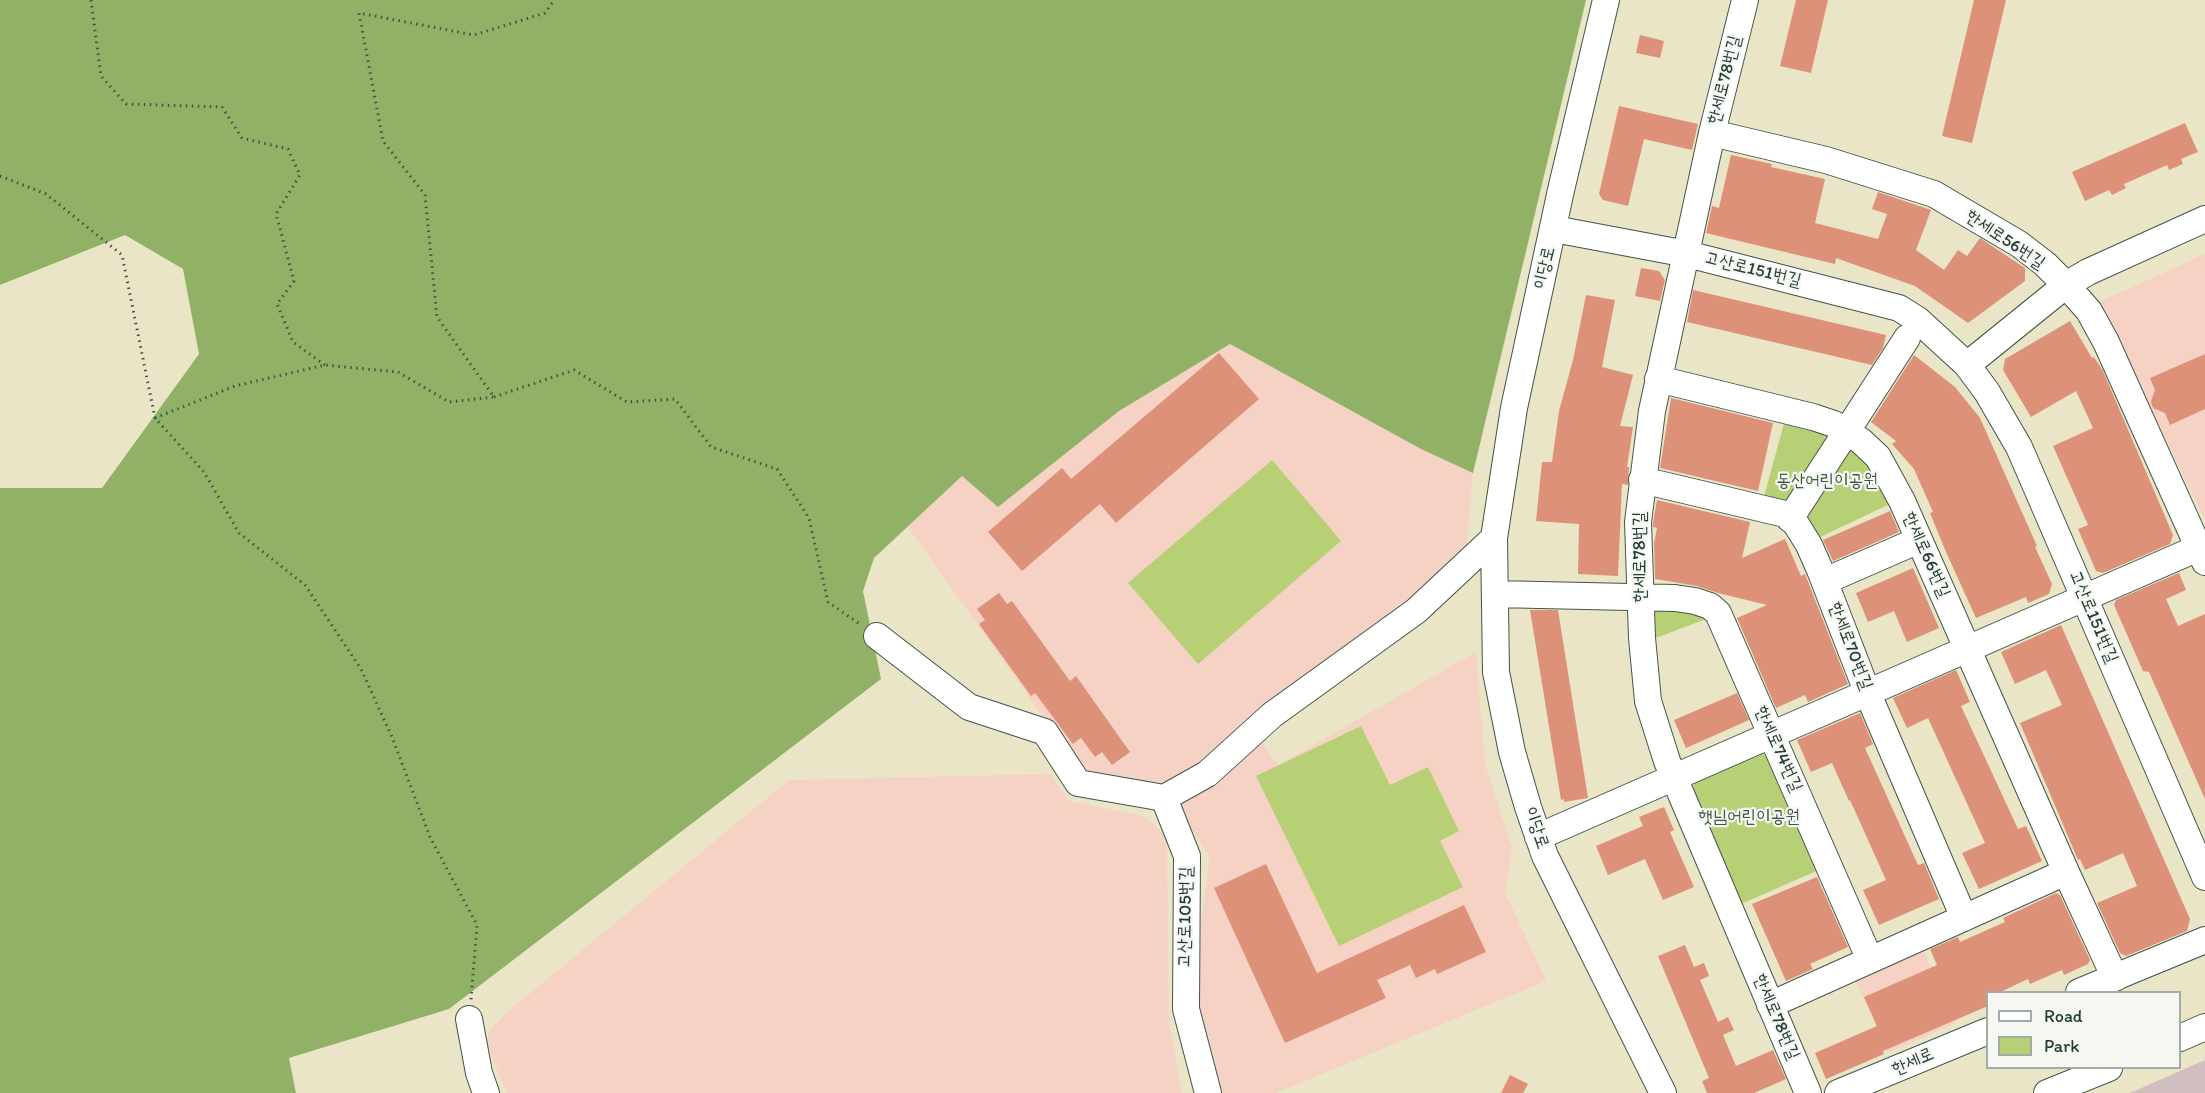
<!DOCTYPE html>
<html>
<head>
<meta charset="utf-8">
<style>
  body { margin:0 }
  #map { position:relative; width:2205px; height:1093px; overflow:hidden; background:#ebe5c8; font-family:Itim,sans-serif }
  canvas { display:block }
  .legend { position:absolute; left:1986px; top:991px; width:195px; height:78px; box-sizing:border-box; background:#f6f6f2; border:2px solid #a0aca6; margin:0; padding:8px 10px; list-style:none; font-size:18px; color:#1f3d34 }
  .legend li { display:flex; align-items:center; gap:12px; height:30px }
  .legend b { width:30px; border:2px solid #a0aca6 }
</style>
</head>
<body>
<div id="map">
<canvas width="2205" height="1093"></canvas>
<ul class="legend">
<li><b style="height:8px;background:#fff"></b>Road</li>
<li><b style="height:16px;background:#b7d075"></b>Park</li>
</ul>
</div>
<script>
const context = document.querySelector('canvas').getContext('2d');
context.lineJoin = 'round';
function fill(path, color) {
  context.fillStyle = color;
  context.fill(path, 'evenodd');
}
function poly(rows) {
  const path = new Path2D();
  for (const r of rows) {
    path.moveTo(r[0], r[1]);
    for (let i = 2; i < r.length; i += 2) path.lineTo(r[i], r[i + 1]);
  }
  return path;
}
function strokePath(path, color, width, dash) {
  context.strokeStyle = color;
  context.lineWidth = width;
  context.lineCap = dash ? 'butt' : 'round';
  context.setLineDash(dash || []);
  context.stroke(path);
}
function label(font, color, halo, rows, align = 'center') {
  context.font = font + ' Itim,"Poor Story",sans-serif';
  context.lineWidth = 4.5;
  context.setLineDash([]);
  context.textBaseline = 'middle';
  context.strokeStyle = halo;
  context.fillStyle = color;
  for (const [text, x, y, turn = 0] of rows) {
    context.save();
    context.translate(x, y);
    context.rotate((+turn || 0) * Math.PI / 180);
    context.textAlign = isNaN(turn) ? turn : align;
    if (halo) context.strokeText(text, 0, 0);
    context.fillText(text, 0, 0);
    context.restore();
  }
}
const built = poly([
  [2205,254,2205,520,2121,349,2098,308,2101,301],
  [1230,344,1421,449,1473,473,1466,553,1202,764,1155,789,1082,772,908,527,962,476,1119,411],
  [1476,652,1485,764,1512,848,1505,892,1546,981,1276,1093,1222,1093,1201,1027,1195,965,1210,857,1174,802,1260,739,1278,765],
  [1050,774,1069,801,1144,816,1167,837,1169,1021,1182,1093,507,1093,486,1044,489,1031,507,1012,789,780],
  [1923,949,1955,1024,1887,1053,1855,979]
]);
const industrial = poly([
  [2205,1060,2205,1093,2130,1093]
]);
const green = poly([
  [1786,416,1853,441,1894,502,1814,540,1762,504],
  [1272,460,1341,541,1198,664,1128,583],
  [1653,600,1709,618,1653,639],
  [1361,726,1390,785,1428,767,1459,831,1440,841,1463,887,1339,946,1256,776],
  [1755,752,1769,756,1819,870,1741,904,1691,792,1697,778]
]);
const forest = poly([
  [0,0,1586,0,1473,473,1421,449,1230,344,1119,411,998,507,962,476,874,558,863,591,881,679,449,1009,289,1058,296,1093,0,1093,0,488,102,488,199,354,183,269,125,235,0,285]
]);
const building = poly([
  [1796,0,1828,0,1811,73,1780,66],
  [1974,0,2006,0,1972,143,1942,136],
  [1640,35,1664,41,1660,58,1636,53],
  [1619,106,1698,124,1692,150,1644,139,1628,206,1603,200,1599,194],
  [2185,123,2198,152,2181,159,2183,164,2169,170,2167,165,2124,184,2126,188,2112,195,2109,190,2085,201,2072,172],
  [1731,155,1772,164,1771,167,1825,179,1815,223,1878,239,1887,214,1872,209,1878,192,1931,210,1916,250,1944,270,1958,250,1967,256,1980,238,2025,268,2025,281,1968,323,1915,286,1836,258,1835,264,1706,233,1712,206,1719,208],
  [1641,268,1659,271,1665,280,1660,301,1635,296],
  [1693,290,1886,335,1883,348,1872,365,1687,322],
  [1586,295,1615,300,1602,367,1633,375,1620,426,1633,427,1627,467,1629,467,1628,485,1622,484,1618,576,1578,574,1579,524,1536,521,1542,462,1552,462,1559,411,1573,360],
  [2070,321,2092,358,2094,357,2103,371,2173,535,2170,544,2103,573,2096,571,2078,529,2088,525,2053,446,2093,428,2076,391,2031,417,2003,370,2005,359],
  [1219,353,1259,399,1116,523,1100,504,1022,571,988,532,1062,468,1071,479],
  [2205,354,2205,409,2170,425,2165,413,2155,409,2152,406,2151,401,2155,390,2150,378],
  [1914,355,1955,387,1980,418,2037,546,2035,547,2052,584,2049,594,2028,603,2026,597,1976,618,1946,552,1930,513,1933,512,1914,469,1892,444,1896,441,1871,422],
  [1671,398,1773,423,1758,491,1660,468],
  [1657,500,1750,522,1742,558,1785,539,1801,576,1805,574,1848,684,1808,702,1805,695,1776,708,1737,618,1767,605,1718,593,1697,586,1655,579,1654,543,1657,528,1653,527,1653,523],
  [1890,511,1899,532,1833,561,1823,540],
  [1913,568,1939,628,1907,642,1894,611,1868,622,1856,593],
  [2179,573,2186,590,2166,599,2178,626,2205,614,2205,799,2149,672,2143,671,2114,605,2116,600],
  [999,593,1007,604,1012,601,1070,681,1076,676,1130,752,1112,765,1102,752,1095,757,1081,738,1073,744,1035,693,1031,696,979,624,985,620,977,609],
  [1530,610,1558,610,1588,798,1564,802,1564,799,1561,800],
  [2061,625,2190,919,2187,931,2126,956,2120,953,2097,903,2137,886,2123,853,2085,870,2080,859,2078,860,2020,723,2062,705,2046,670,2015,684,2001,652],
  [1956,670,1970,702,1961,706,2018,829,2026,826,2042,861,1979,889,1962,853,1985,843,1928,718,1907,728,1893,698],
  [1737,693,1749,720,1686,748,1674,720],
  [1860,713,1873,744,1865,748,1918,865,1924,863,1939,899,1879,925,1863,890,1886,880,1850,800,1849,801,1832,763,1811,772,1797,740],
  [1664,807,1674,830,1670,832,1694,887,1663,900,1645,859,1608,875,1596,846,1643,826,1639,817],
  [1266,864,1317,973,1464,905,1486,952,1437,974,1435,969,1416,978,1410,965,1377,980,1386,998,1285,1043,1214,888],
  [1817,877,1848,947,1810,964,1813,969,1786,981,1752,904],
  [2056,893,2060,895,2090,960,2088,964,2064,975,2062,970,2030,984,2028,979,1998,993,1988,993,1988,1006,1883,1051,1884,1054,1826,1079,1815,1053,1877,1026,1864,997,1937,965,1930,949,1958,937,1960,942,2005,922,2003,918],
  [1685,945,1694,967,1704,963,1709,976,1700,980,1718,1022,1728,1017,1734,1030,1723,1035,1736,1066,1773,1050,1786,1079,1754,1093,1707,1093,1702,1081,1709,1078,1658,956],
  [1510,1075,1528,1084,1523,1093,1501,1093]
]);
const path = poly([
  [91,0,101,76,126,104,222,107,242,138,288,149,300,175,276,214,294,281,277,304,293,342,325,365],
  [0,176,46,194,122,255,155,418,204,472,239,533,305,585,361,669,392,737,430,837,477,925,471,1000],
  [494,397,574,370,627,402,675,399,711,447,777,469,809,518,828,602,861,625],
  [155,418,235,386,325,365,398,372,449,402,494,397,437,317,425,195,383,141,359,13,474,35,545,13,554,0]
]);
const minor = poly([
  [1606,0,1561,190,1514,408,1494,538,1496,672,1512,752,1528,807,1545,856,1663,1093],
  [1745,0,1712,133,1652,411,1638,522,1642,638,1648,701,1667,761,1808,1093],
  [1712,133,1826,160,1934,194,2019,244,2045,264,2066,285,2089,311,2106,342,2205,562],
  [1554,229,1687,254,1899,308,1918,320,1967,365,1987,392,2019,447,2205,877],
  [1967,365,2066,285,2088,272,2205,219],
  [1658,379,1813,417,1834,424,1861,441,1878,457,1902,501,2066,872,2115,978],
  [1642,480,1785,514,1796,524,1809,545,1820,570,1868,694,1964,918],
  [1790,519,1907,338],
  [1825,581,1919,540],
  [1495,594,1675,598,1695,601,1710,606,1718,613,1870,960],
  [877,636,969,707,1045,732,1078,783,1164,798,1187,856,1186,1009,1208,1093],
  [1164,798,1207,774,1272,715,1416,611,1494,538],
  [1538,837,2205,545],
  [2079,992,2205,940],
  [1770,1005,2066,872],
  [469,1019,479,1073,486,1093],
  [2180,1038,2205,1027],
  [1838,1093,1988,1031],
  [2047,1093,2109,1068]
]);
const streetNames = [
  ["한세로78번길",1725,80,-76],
  ["한세로56번길",2005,240,34],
  ["이당로",1545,268,-77],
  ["고산로151번길",1753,270,14],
  ["한세로66번길",1926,555,66],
  ["한세로78번길",1640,557,-90],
  ["고산로151번길",2093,617,67],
  ["한세로70번길",1850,646,69],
  ["한세로74번길",1778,749,66],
  ["이당로",1536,828,71],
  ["고산로105번길",1186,917,-89],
  ["한세로78번길",1776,1017,67],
  ["한세로",1913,1062,-23]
];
const parkNames = [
  ["동산어린이공원",1827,481],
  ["햇님어린이공원",1749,817]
];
fill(built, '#f6d2c5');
fill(industrial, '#d1bfbf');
fill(green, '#b7d075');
fill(forest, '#91b266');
fill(building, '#dd9178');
strokePath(minor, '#3e564a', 28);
strokePath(path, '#3e564a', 3, [1.5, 4.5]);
strokePath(minor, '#fff', 26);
label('18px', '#1f3d34', '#f6f6f2', streetNames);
label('18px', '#3d5a41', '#f6f6f2', parkNames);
</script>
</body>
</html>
